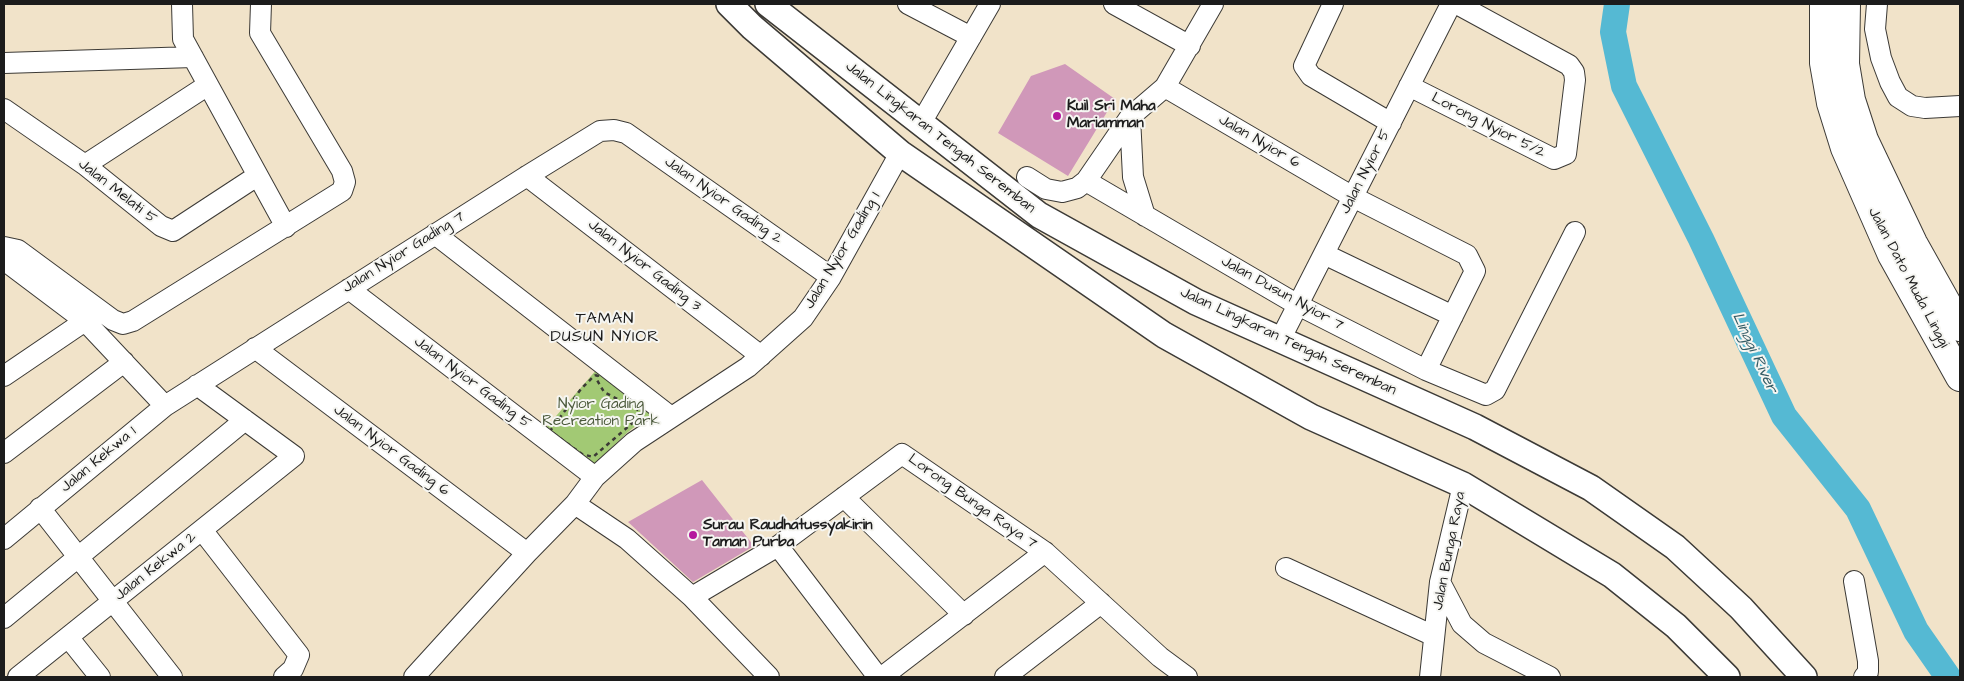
<!DOCTYPE html>
<html>
<head>
<meta charset="utf-8">
<style>
  body { margin:0 }
  #map { position:relative; width:1964px; height:681px; overflow:hidden; background:#f1e3c9; font-family:"Architects Daughter",sans-serif }
  canvas { display:block }
  .frame { position:absolute; inset:0; border:5px solid #1c1c1c; pointer-events:none }
</style>
</head>
<body>
<div id="map">
<canvas width="1964" height="681"></canvas>
<div class="frame"></div>
</div>
<script>
const context = document.querySelector('canvas').getContext('2d');
context.lineJoin = 'round';
function fill(path, color) {
  context.fillStyle = color;
  context.fill(path, 'evenodd');
}
function poly(rows) {
  const path = new Path2D();
  for (const r of rows) {
    path.moveTo(r[0], r[1]);
    for (let i = 2; i < r.length; i += 2) path.lineTo(r[i], r[i + 1]);
  }
  return path;
}
function strokePath(path, color, width, dash) {
  context.strokeStyle = color;
  context.lineWidth = width;
  context.lineCap = dash ? 'butt' : 'round';
  context.setLineDash(dash || []);
  context.stroke(path);
}
function label(font, color, halo, rows, align = 'center') {
  context.font = font + ' "Architects Daughter",sans-serif';
  context.lineWidth = 4;
  context.setLineDash([]);
  context.textBaseline = 'middle';
  context.strokeStyle = halo;
  context.fillStyle = color;
  for (const [text, x, y, turn = 0] of rows) {
    context.save();
    context.translate(x, y);
    context.rotate((+turn || 0) * Math.PI / 180);
    context.textAlign = isNaN(turn) ? turn : align;
    if (halo) context.strokeText(text, 0, 0);
    context.fillText(text, 0, 0);
    context.restore();
  }
}
const green = poly([
  [598,368,654,412,628,432,590,468,543,431]
]);
const river = poly([
  [1617,4,1613,32,1624,86,1701,239,1784,416,1858,509,1916,631,1948,677]
]);
const building = poly([
  [1065,64,1115,99,1068,176,998,133,1031,76],
  [702,480,754,546,693,582,628,522]
]);
const path = poly([
  [595,375,598,376,597,380,604,392,644,413,593,457,582,454,550,431,581,389,595,375]
]);
const minor = poly([
  [182,4,183,39,286,227],
  [908,4,971,37],
  [1114,4,1190,46],
  [1333,4,1304,66,1311,76,1391,123],
  [1877,4,1875,29,1881,58,1890,82,1898,97,1912,106,1925,108,1960,106],
  [4,63,193,57],
  [1409,86,1554,159,1566,154,1575,80,1574,72,1569,65,1457,4],
  [1165,87,1353,197,1467,255,1475,271,1426,370],
  [4,109,85,165,161,226,173,231,257,176],
  [1130,117,1133,177,1145,216],
  [921,123,990,4],
  [85,165,208,85],
  [527,176,761,356],
  [1027,177,1046,189,1062,192,1077,188,1086,181,1130,117,1165,87,1213,4],
  [1086,181,1298,305,1426,370,1486,395,1495,390,1575,232],
  [435,234,671,417],
  [4,247,18,250,113,320,123,324,133,321,342,191,345,182,342,171,260,33,261,4],
  [1324,254,1453,316],
  [4,260,85,321,165,406],
  [349,289,595,477],
  [1280,340,1451,4],
  [255,348,527,553],
  [4,376,85,321],
  [4,453,124,362],
  [844,497,964,615],
  [575,504,627,539,692,597,769,677],
  [40,508,172,677],
  [202,530,299,655,293,669,284,677],
  [4,539,165,406,527,176,600,131,614,130,626,133,831,277],
  [778,546,878,677],
  [1286,568,1434,636],
  [1854,581,1868,661,1868,672,1864,677],
  [1440,582,1462,624,1484,643,1550,677],
  [692,597,778,546,902,454,1045,552,1160,657,1187,677],
  [4,618,245,420],
  [68,637,100,677],
  [18,677,294,456,197,385],
  [414,677,527,553,575,504,595,477,634,442,748,367,803,318,831,277,900,153],
  [882,677,1045,552],
  [1005,677,1101,603],
  [1430,677,1440,582,1463,485]
]);
const major = poly([
  [729,4,752,27,900,153,1164,335,1311,417,1463,485,1612,575,1676,626,1727,677],
  [768,4,1039,215,1196,302,1475,427,1591,488,1675,547,1741,608,1804,677]
]);
const highway = poly([
  [1824,4,1824,63,1831,103,1845,148,1892,255,1960,377],
  [1846,4,1845,64,1851,100,1864,140,1913,243,1960,327]
]);
const markers = [
  [1057,116,5,"#b5179e"],
  [693,535,5,"#b5179e"]
];
const poiNames = [
  ["Kuil Sri Maha",1067,107],
  ["Mariamman",1067,124],
  ["Surau Raudhatussyakirin",703,526],
  ["Taman Purba",703,543]
];
const streetNames = [
  ["Lorong Nyior 5/2",1488,126,27],
  ["Jalan Lingkaran Tengah Seremban",940,138,38],
  ["Jalan Nyior 6",1259,142,30],
  ["Jalan Nyior 5",1366,172,-63],
  ["Jalan Melati 5",117,192,38],
  ["Jalan Nyior Gading 2",723,201,35],
  ["Jalan Nyior Gading 1",843,251,-59],
  ["Jalan Nyior Gading 7",404,253,-32],
  ["Jalan Nyior Gading 3",644,266,38],
  ["Jalan Dato Muda Linggi",1908,278,62],
  ["Jalan Dusun Nyior 7",1282,294,29],
  ["Jalan Lingkaran Tengah Seremban",1288,342,25],
  ["Jalan Nyior Gading 5",472,383,37],
  ["Jalan Nyior Gading 6",391,451,37],
  ["Jalan Kekwa 1",99,460,-40],
  ["Lorong Bunga Raya 7",972,502,35],
  ["Jalan Bunga Raya",1450,551,-79],
  ["Jalan Kekwa 2",156,567,-39]
];
const parkNames = [
  ["Nyior Gading",601,405],
  ["Recreation Park",601,422]
];
const neighbourhoodNames = [
  ["TAMAN",605,320],
  ["DUSUN NYIOR",605,338]
];
const waterNames = [
  ["Linggi River",1754,353,65]
];
fill(green, '#a2c974');
strokePath(river, '#55b9d3', 26);
fill(building, '#d098b9');
strokePath(minor, '#3c3a36', 22);
strokePath(major, '#3c3a36', 28);
strokePath(highway, '#3c3a36', 30);
strokePath(path, '#3c3a36', 2.5, [4, 4]);
strokePath(minor, '#fff', 20);
strokePath(major, '#fff', 25);
strokePath(highway, '#fff', 28);
for (const [x, y, r, color] of markers) {
  const dot = new Path2D();
  dot.arc(x, y, r, 0, 2 * Math.PI);
  context.fillStyle = color;
  context.fill(dot);
  strokePath(dot, '#f6f6f2', 2);
}
label('bold 15px', '#1c1c1c', '#f6f6f2', poiNames, 'left');
label('15px', '#1c1c1c', '#f6f6f2', streetNames);
label('15px', '#4b593b', '#f6f6f2', parkNames);
context.letterSpacing = '1px';
label('16px', '#1c1c1c', '#f6f6f2', neighbourhoodNames);
context.letterSpacing = '0px';
label('italic 16px', '#335b65', '#f6f6f2', waterNames);
</script>
</body>
</html>
